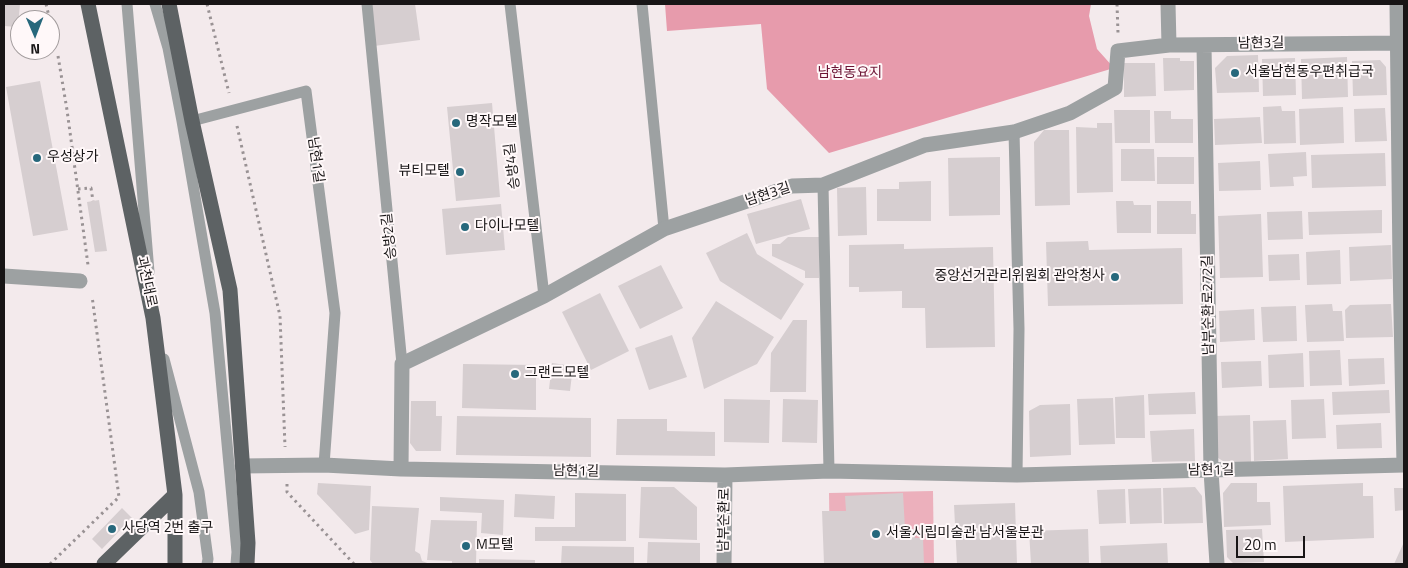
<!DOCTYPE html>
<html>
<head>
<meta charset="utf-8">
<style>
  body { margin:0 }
  #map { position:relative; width:1408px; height:568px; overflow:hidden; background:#f3eaec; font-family:"Titillium Web",sans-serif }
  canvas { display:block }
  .frame { position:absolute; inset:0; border:5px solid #181516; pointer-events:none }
  .north { position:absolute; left:10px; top:10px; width:50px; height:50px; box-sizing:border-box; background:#fff8f9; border:1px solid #a39d9e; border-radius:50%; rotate:179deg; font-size:14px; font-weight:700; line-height:20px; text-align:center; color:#181516 }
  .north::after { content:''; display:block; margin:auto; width:18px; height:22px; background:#27687c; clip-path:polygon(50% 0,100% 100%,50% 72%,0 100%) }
  .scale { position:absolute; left:1236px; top:536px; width:69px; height:22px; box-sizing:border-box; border:2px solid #181516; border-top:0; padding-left:6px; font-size:15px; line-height:18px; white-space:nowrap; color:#181516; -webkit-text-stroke:4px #fff8f9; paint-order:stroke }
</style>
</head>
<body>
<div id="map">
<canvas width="1408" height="568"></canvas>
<div class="frame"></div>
<div class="north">N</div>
<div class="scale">20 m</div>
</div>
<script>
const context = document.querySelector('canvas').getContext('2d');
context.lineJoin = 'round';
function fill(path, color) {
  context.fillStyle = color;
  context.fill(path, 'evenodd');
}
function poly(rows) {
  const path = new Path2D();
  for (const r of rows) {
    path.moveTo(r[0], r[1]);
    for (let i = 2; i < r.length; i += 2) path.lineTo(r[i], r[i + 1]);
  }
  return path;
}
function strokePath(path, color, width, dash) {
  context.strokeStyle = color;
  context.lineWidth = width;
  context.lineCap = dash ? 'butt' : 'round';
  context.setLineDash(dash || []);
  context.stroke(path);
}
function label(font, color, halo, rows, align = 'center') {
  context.font = font + ' "Titillium Web","Noto Sans KR",sans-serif';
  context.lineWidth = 4;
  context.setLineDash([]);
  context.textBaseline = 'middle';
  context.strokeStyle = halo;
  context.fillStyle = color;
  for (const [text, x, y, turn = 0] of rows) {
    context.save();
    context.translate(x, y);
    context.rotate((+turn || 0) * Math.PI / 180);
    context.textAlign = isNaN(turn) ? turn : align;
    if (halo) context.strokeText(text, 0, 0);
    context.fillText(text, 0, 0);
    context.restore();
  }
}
const green = poly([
  [933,491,934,564,830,564,829,493]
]);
const forest = poly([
  [665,4,1091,4,1089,16,1097,49,1114,68,829,153,767,89,761,24,667,31]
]);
const building = poly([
  [4,4,20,4,18,27,4,26],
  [369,4,415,4,420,40,374,46],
  [1258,55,1259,92,1217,93,1215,68,1227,56],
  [1347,57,1348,97,1302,99,1301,59],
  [1163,58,1180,58,1180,61,1194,61,1194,90,1164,91],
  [1295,58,1296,95,1263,96,1262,59],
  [1380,60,1386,67,1387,95,1353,96,1352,61],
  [1124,63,1155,63,1156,96,1124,97],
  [40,81,68,230,33,236,6,87],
  [492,103,500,197,456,201,447,107],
  [1281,106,1282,111,1295,111,1296,143,1264,144,1263,107],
  [1343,107,1344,143,1300,145,1299,109],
  [1385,108,1387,141,1355,142,1354,109],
  [1114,110,1150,110,1150,143,1115,143],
  [1154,111,1171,111,1171,119,1193,119,1193,143,1155,143],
  [1260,117,1262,143,1215,145,1214,119],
  [1097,123,1112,123,1113,192,1077,193,1076,127,1097,128],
  [1044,130,1069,130,1070,205,1035,206,1034,142],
  [1121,149,1154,149,1155,181,1121,181],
  [1306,152,1307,176,1293,177,1294,186,1270,187,1268,154],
  [1385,153,1386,186,1312,188,1311,155],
  [1000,157,1000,215,949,216,948,158],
  [1157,157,1194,157,1194,184,1157,184],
  [1260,161,1261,190,1219,191,1218,163],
  [931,181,931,221,877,221,877,189,899,189,899,182],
  [866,187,867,235,838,236,837,188],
  [801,199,810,229,756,244,747,214],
  [99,200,107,251,95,252,87,202],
  [1116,201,1133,201,1134,205,1151,205,1151,233,1117,233],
  [1157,201,1191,201,1191,214,1196,214,1196,234,1157,234],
  [501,204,505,250,446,255,442,209],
  [1382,210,1382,233,1309,235,1308,212],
  [1302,211,1303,239,1268,240,1267,212],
  [1261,214,1263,277,1220,278,1218,216],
  [747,233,757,254,804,284,781,320,720,281,706,253],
  [788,237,819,237,819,278,805,278,805,271,772,256,772,244,780,244],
  [1088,241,1089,250,1182,248,1183,304,1048,306,1046,242],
  [904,244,904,249,993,247,995,347,926,348,925,308,902,308,902,291,859,292,859,287,849,287,849,245],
  [1391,245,1392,279,1350,281,1349,247],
  [1340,250,1341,284,1307,285,1306,252],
  [1299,254,1300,280,1269,281,1268,255],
  [661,265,683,308,640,329,618,286],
  [600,293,629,351,591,370,562,312],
  [716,301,774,337,757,364,704,389,692,338],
  [1332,304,1333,311,1342,311,1344,341,1307,342,1305,305],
  [1391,304,1393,337,1346,338,1345,310,1350,305],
  [1296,306,1297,341,1263,342,1261,307],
  [1254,309,1255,340,1220,342,1219,311],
  [793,320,807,320,806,392,770,392,771,353],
  [672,335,687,377,649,390,635,348],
  [1340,350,1342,385,1310,386,1309,351],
  [1303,353,1304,387,1269,388,1268,355],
  [1384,358,1385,384,1349,386,1348,359],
  [1261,361,1262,386,1222,388,1221,362],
  [552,363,573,366,570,391,549,389],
  [463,364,536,365,536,410,462,408],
  [1389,390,1390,413,1333,415,1332,392],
  [1195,392,1196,414,1149,415,1148,394],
  [1144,395,1145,438,1116,438,1115,397],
  [1113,398,1115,444,1079,445,1077,399],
  [724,399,770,400,769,443,724,442],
  [783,399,818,400,817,443,782,442],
  [1324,399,1326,438,1292,439,1291,400],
  [411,401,436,401,436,416,442,416,441,451,416,451,410,443],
  [1070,404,1071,455,1030,457,1029,411,1040,405],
  [1250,415,1251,462,1226,463,1215,456,1214,416],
  [457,416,591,418,591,457,456,455],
  [617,419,667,419,667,431,715,432,715,456,616,455],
  [1286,420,1288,459,1254,461,1253,421],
  [1381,423,1382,448,1337,449,1336,425],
  [1194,429,1195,461,1152,462,1150,431],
  [318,483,371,486,369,530,355,534,317,494],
  [1231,483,1257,483,1257,502,1270,502,1271,525,1224,527,1223,493],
  [1363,483,1363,496,1373,496,1374,538,1285,542,1283,486],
  [641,487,674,487,697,507,697,540,639,538],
  [1195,487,1202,496,1203,523,1164,524,1163,488],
  [1161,488,1162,523,1130,524,1128,489],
  [1394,488,1404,488,1404,510,1395,511],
  [1125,489,1126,523,1099,524,1097,490],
  [575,493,626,494,626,541,535,541,535,527,575,527],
  [903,493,905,529,915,529,915,538,923,538,924,564,824,564,822,511,846,511,845,496],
  [515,494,555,496,554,519,514,517],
  [440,497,504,500,503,535,481,533,482,513,440,511],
  [1015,503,1017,564,957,564,954,505],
  [372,506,419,508,415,551,420,554,422,561,430,564,373,564,370,560],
  [122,508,132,518,102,549,92,539],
  [431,520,477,521,476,564,452,564,452,561,427,560],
  [1088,529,1089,564,1031,564,1029,531],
  [1262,529,1264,562,1233,563,1227,557,1226,530],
  [648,542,700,543,700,564,647,564],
  [1404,542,1404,564,1394,564],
  [1167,543,1168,564,1101,564,1100,546],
  [562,546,634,547,634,564,561,564],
  [479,559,535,560,535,564,479,564]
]);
const path = poly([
  [46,4,54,37],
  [207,4,229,93],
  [1117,4,1118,33],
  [58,56,67,110,88,265],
  [237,126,280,316,285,447],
  [78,189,91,188,93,201],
  [287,484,287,492,354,564],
  [50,564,119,497,92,296]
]);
const service = poly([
  [127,4,149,272],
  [155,4,168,48,182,121,215,313,237,552,236,564],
  [367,4,402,364],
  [510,4,544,296],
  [642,4,664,229],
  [192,121,306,91,335,313,324,465],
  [1014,132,1019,329,1017,475],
  [823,185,829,471],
  [164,359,199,492,208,559,207,564]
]);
const minor = poly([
  [1168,4,1169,45],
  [1397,4,1400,264,1404,465],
  [1204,45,1211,471,1217,564],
  [4,276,80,281],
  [242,466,324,465,401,469,725,475,829,471,1017,475,1404,465],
  [401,469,402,364,544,296,664,229,792,186,823,185,925,145,1014,132,1070,113,1115,88,1118,51,1169,45,1404,43],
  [724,564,725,475]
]);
const primary = poly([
  [88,4,153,318,175,495,175,564],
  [169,4,192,121,230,290,248,543,247,564],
  [104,564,175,495]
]);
const markers = [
  [1235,73,5,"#27687c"],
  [456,123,5,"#27687c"],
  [37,158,5,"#27687c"],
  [460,172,5,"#27687c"],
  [465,227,5,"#27687c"],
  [1115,277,5,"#27687c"],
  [515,374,5,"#27687c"],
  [112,529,5,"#27687c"],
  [876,534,5,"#27687c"],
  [466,546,5,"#27687c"]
];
const streetNames = [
  ["남현3길",1261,44,-1],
  ["남현1길",315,160,82],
  ["승방4길",513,166,-97],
  ["남현3길",768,195,-18],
  ["승방2길",390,236,-96],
  ["과천대로",146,282,78],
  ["남부순환로272길",1209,305,-91],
  ["남현1길",1211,471,-1],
  ["남현1길",576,472,1],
  ["남부순환로",725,520,-89]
];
const poiNames = [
  ["서울남현동우편취급국",1245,73],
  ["명작모텔",466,123],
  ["우성상가",47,158],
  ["뷰티모텔",450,172,"right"],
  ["다이나모텔",475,227],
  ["중앙선거관리위원회 관악청사",1105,277,"right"],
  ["그랜드모텔",525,374],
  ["사당역 2번 출구",122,529],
  ["서울시립미술관 남서울분관",886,534],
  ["M모텔",476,546]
];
const parkNames = [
  ["남현동요지",850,74]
];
fill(green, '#ecb0bc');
fill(forest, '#e79bac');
fill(building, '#d6ced0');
strokePath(path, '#999294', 3, [2.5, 4]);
strokePath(service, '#9da1a2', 11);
strokePath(minor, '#9da1a2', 15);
strokePath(primary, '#5d6264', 15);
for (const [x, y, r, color] of markers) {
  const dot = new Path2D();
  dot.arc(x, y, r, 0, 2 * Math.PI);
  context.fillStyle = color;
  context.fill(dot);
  strokePath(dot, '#fff8f9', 2);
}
label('14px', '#181516', '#fff8f9', streetNames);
label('14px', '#181516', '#fff8f9', poiNames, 'left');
label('14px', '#6d1535', '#fff8f9', parkNames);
</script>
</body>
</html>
